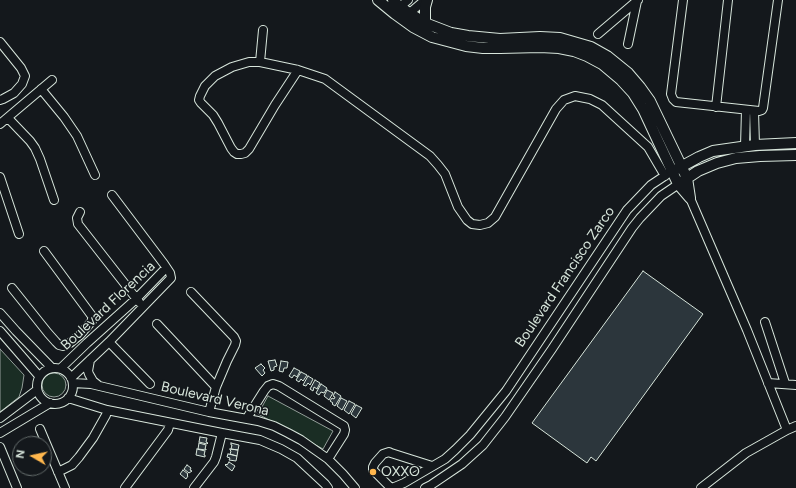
<!DOCTYPE html>
<html>
<head>
<meta charset="utf-8">
<style>
  body { margin:0 }
  #map { position:relative; width:796px; height:488px; overflow:hidden; background:#14181c; font-family:Figtree,sans-serif }
  canvas { display:block }
  .north { position:absolute; left:12px; top:436px; width:40px; height:40px; box-sizing:border-box; background:#14181c; border:1px solid #626a69; border-radius:50%; rotate:279deg; font-size:11px; font-weight:700; line-height:16px; text-align:center; color:#d8e6dc }
  .north::after { content:''; display:block; margin:auto; width:14px; height:18px; background:#ffb74d; clip-path:polygon(50% 0,100% 100%,50% 72%,0 100%) }
</style>
</head>
<body>
<div id="map">
<canvas width="796" height="488"></canvas>
<div class="north">N</div>
</div>
<script>
const context = document.querySelector('canvas').getContext('2d');
context.lineJoin = 'round';
function fill(path, color) {
  context.fillStyle = color;
  context.fill(path, 'evenodd');
}
function poly(rows) {
  const path = new Path2D();
  for (const r of rows) {
    if (r.length === 3) {
      path.moveTo(r[0] + r[2], r[1]);
      path.arc(r[0], r[1], r[2], 0, 2 * Math.PI);
      continue;
    }
    path.moveTo(r[0], r[1]);
    for (let i = 2; i < r.length; i += 2) path.lineTo(r[i], r[i + 1]);
  }
  return path;
}
function strokePath(path, color, width, dash) {
  context.strokeStyle = color;
  context.lineWidth = width;
  context.lineCap = dash ? 'butt' : 'round';
  context.setLineDash(dash || []);
  context.stroke(path);
}
function label(font, color, halo, rows, align = 'center') {
  context.font = font + ' Figtree,sans-serif';
  context.lineWidth = 3;
  context.setLineDash([]);
  context.textBaseline = 'middle';
  context.strokeStyle = halo;
  context.fillStyle = color;
  for (const [text, x, y, turn = 0] of rows) {
    context.save();
    context.translate(x, y);
    context.rotate((+turn || 0) * Math.PI / 180);
    context.textAlign = isNaN(turn) ? turn : align;
    if (halo) context.strokeText(text, 0, 0);
    context.fillText(text, 0, 0);
    context.restore();
  }
}
const green = poly([
  [0,349,24,375,22,388,19,397,0,412,0,349],
  [54,385,12],
  [268,396,333,431,323,449,258,414,268,396]
]);
const building = poly([
  [643,271,703,314,596,461,591,457,587,463,532,423,643,271],
  [275,360,277,366,274,367,274,370,271,371,268,361,275,360],
  [281,361,288,362,287,368,284,368,283,372,279,371,281,361],
  [261,364,265,368,263,370,265,373,262,376,255,368,261,364],
  [294,368,300,371,297,377,294,375,292,378,289,376,294,368],
  [301,372,307,375,303,381,301,379,299,382,296,380,301,372],
  [308,376,313,379,310,385,308,383,306,386,303,385,308,376],
  [315,380,320,383,317,389,314,387,313,391,310,389,315,380],
  [321,384,327,388,324,393,321,392,319,395,316,393,321,384],
  [327,390,333,393,329,400,324,396,327,390],
  [335,392,341,396,335,406,332,404,333,403,330,401,332,398,334,399,335,397,333,396,335,392],
  [341,398,347,401,342,410,337,406,341,398],
  [349,401,355,404,349,414,344,410,349,401],
  [356,405,362,408,356,418,351,414,356,405],
  [200,437,207,438,206,442,208,443,207,444,199,442,200,437],
  [199,443,206,445,205,449,206,449,206,450,198,449,199,443],
  [231,443,239,445,238,450,231,449,232,445,231,445,231,443],
  [197,449,205,451,204,455,205,455,205,457,196,455,197,449],
  [230,449,238,450,237,456,230,454,231,451,230,450,230,449],
  [228,454,237,456,236,461,229,460,230,458,227,457,228,454],
  [229,462,235,466,232,471,225,465,226,464,227,465,229,462],
  [187,465,191,468,190,470,192,471,189,473,184,469,187,465],
  [183,470,188,474,187,475,188,476,186,479,180,474,183,470]
]);
const minor = poly([
  [683,0,671,94,673,99,676,102,759,111,762,110,763,108,778,0],
  [397,10,400,7,408,0],
  [406,16,425,0],
  [598,34,638,0],
  [0,42,21,68,25,76,22,84,14,93,3,99,0,100],
  [628,44,637,1],
  [260,62,263,30],
  [298,70,275,105,249,149,245,153,241,154,237,154,234,152,231,148,218,123,213,115,201,103,199,100,200,96,205,86,215,76,232,67,249,62,260,62,298,70,325,79,430,156,438,165,445,174,458,207,467,220,472,224,480,225,488,223,495,217,556,109,564,100,575,96,590,99,602,105,648,147,665,176],
  [41,89,64,117,77,136,95,175],
  [716,107,728,0],
  [754,111,755,145],
  [8,118,30,141,35,148,40,159,54,200],
  [0,124,52,80],
  [745,146,746,110],
  [0,177,19,234],
  [690,198,747,330,787,430],
  [80,212,77,218,78,224,139,302],
  [12,288,48,333,56,342,59,345,63,346,70,343,80,335,92,321,92,316,44,251],
  [191,292,234,337,236,341,235,345,227,361,216,387,209,412],
  [0,313,16,331,51,367],
  [765,322,785,383],
  [157,324,216,387],
  [0,331,39,376],
  [109,342,150,384],
  [90,360,88,371,89,374,93,381,98,385],
  [55,386,18],
  [61,368,87,343,136,299,166,268],
  [71,378,109,342,171,278,170,273,164,264,112,195],
  [73,383,91,384,209,412,258,421,274,426,288,433,301,440,328,459,343,474,355,488],
  [768,383,796,385],
  [68,398,107,410,222,433,260,440,281,449,297,458,325,484,328,488],
  [0,418,37,390],
  [247,418,264,391,268,386,273,384,279,386,344,426,345,430,344,434,328,459],
  [40,429,65,488],
  [0,433,50,403],
  [0,447,17,488],
  [58,472,72,465,79,457,93,438,106,415,107,410],
  [125,488,168,430,170,423],
  [194,488,214,462,216,457,222,433],
  [391,488,373,470,373,467,375,463,383,454,389,452,391,453,432,466],
  [392,488,404,483,445,459,455,450,470,435,506,391,627,210,651,185,669,173],
  [425,488,431,485,462,464,483,445,505,417,552,349,632,228,640,218,661,196,683,181],
  [701,488,746,453,787,430,796,426]
]);
const major = poly([
  [378,0,395,14,413,27,432,37,466,46,483,48,500,48,540,47,559,48,574,51,587,56,602,64,621,80,633,93,643,109,678,184,690,198],
  [393,0,400,7,425,23,451,33,468,36,500,39,540,37,560,38,591,47,607,56,628,73,640,87,650,101,687,178,690,198],
  [425,23,425,7,427,0],
  [677,169,699,157,713,151,755,145,796,143],
  [683,181,698,171,717,163,736,158,760,156,796,155]
]);
const markers = [
  [373,472,4,"#ffb74d"]
];
const streetNames = [
  ["Boulevard Francisco Zarco",565,277,-56],
  ["Boulevard Florencia",108,306,-43],
  ["Boulevard Verona",215,399,13]
];
const poiNames = [
  ["OXXO",381,472]
];
fill(green, '#1a2d24');
strokePath(green, '#939e99', 1);
fill(building, '#2c363c');
strokePath(building, '#d8e6dc', 1);
strokePath(minor, '#d8e6dc', 10);
strokePath(major, '#d8e6dc', 12);
strokePath(minor, '#14181c', 8);
strokePath(major, '#14181c', 10);
for (const [x, y, r, color] of markers) {
  const dot = new Path2D();
  dot.arc(x, y, r, 0, 2 * Math.PI);
  context.fillStyle = color;
  context.fill(dot);
  strokePath(dot, '#14181c', 1.5);
}
label('14px', '#d8e6dc', '#14181c', streetNames);
label('14px', '#d8e6dc', '#14181c', poiNames, 'left');
</script>
</body>
</html>
